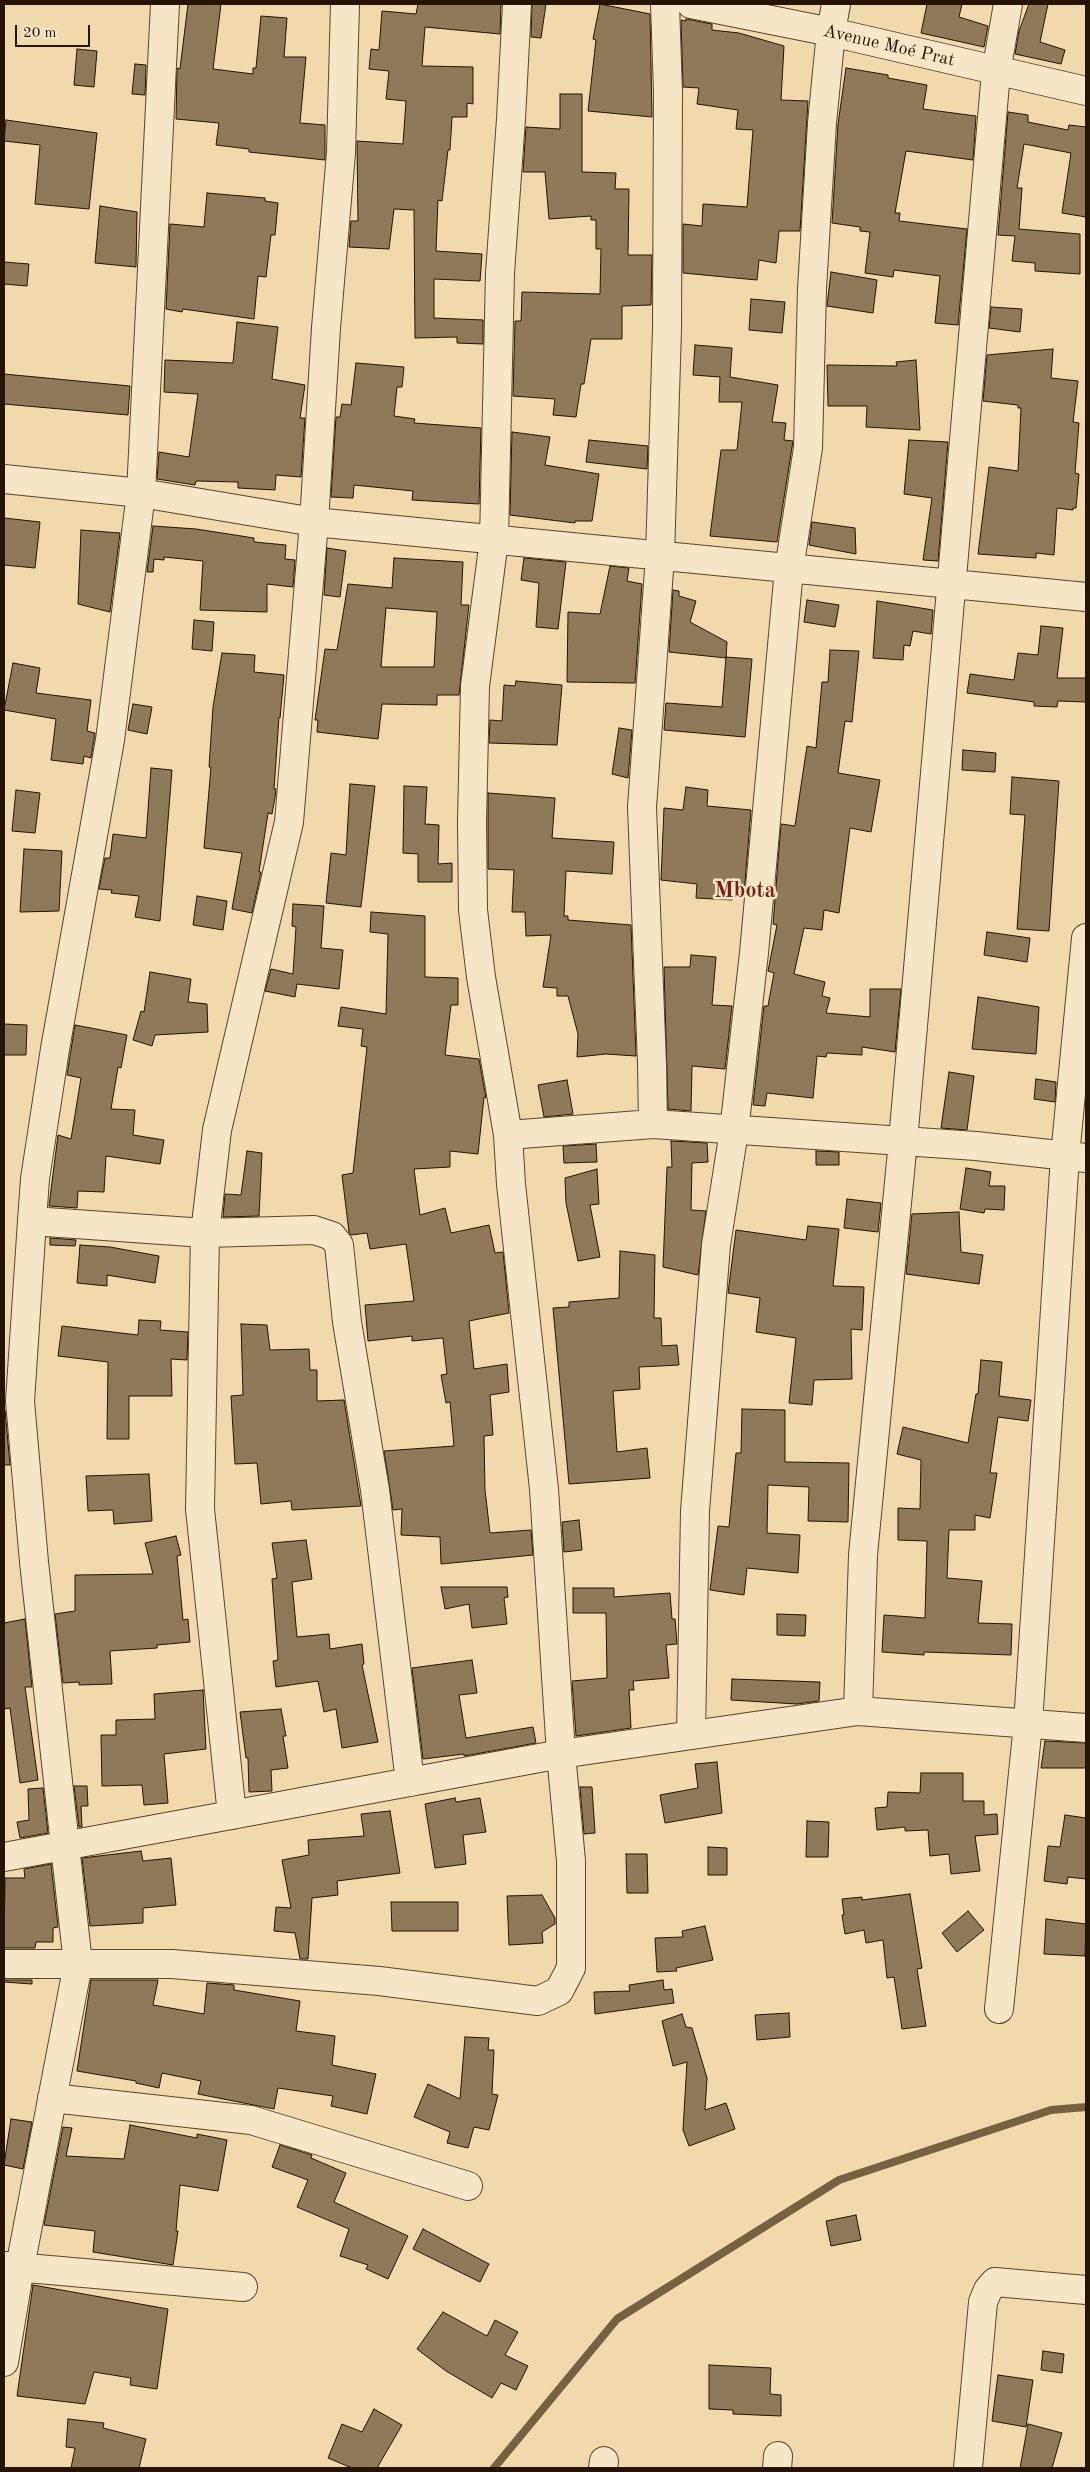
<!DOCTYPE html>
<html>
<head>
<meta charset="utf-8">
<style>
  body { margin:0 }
  #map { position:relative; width:1090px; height:2472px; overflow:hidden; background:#f0d9aa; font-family:"Old Standard TT",serif }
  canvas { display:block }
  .frame { position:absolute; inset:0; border:5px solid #241400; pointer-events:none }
  .scale { position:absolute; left:15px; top:25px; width:75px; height:22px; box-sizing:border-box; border:2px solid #241400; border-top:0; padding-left:6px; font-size:15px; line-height:18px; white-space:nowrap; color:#241400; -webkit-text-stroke:4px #f5e6c8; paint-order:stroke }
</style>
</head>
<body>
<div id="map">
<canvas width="1090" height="2472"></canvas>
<div class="frame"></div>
<div class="scale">20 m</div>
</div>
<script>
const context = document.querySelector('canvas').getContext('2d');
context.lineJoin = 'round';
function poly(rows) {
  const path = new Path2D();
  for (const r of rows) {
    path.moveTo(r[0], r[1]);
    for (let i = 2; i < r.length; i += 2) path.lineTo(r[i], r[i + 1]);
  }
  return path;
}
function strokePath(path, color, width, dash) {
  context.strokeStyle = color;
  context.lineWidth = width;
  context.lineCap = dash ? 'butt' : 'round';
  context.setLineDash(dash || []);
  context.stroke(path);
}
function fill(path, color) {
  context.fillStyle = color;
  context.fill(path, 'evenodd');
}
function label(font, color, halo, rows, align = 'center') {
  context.font = font + ' "Old Standard TT",serif';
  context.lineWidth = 5;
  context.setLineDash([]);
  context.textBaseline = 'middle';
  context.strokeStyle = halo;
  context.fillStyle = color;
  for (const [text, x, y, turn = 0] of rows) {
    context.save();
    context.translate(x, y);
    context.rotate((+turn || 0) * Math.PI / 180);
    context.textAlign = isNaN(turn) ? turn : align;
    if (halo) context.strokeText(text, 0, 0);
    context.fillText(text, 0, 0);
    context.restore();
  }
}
const stream = poly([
  [494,2468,617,2319,839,2180,1051,2110,1086,2107]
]);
const building = poly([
  [188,4,221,4,213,69,253,74,253,68,256,68,261,16,287,18,284,57,306,57,300,123,325,125,325,160,249,152,249,149,216,145,219,123,176,119,177,68,180,69,188,4],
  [418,4,501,4,500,34,425,27,422,66,473,67,473,104,467,103,467,117,452,117,450,150,448,150,442,201,438,200,436,251,482,254,480,281,434,279,434,318,483,320,483,344,457,343,457,337,415,338,414,210,394,209,389,249,349,247,351,221,358,221,357,141,403,144,406,101,386,99,389,71,369,69,371,49,379,50,382,11,416,14,418,4],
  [532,4,546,4,541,38,531,37,532,4],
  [600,4,650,14,652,117,588,111,596,40,593,39,600,4],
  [927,4,962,4,959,17,988,26,984,47,921,33,927,4],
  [1029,4,1048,4,1040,42,1065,50,1061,64,1015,54,1019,31,1029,4],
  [686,19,712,24,712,30,739,33,784,46,781,100,808,101,800,231,779,231,776,263,759,260,757,280,683,273,683,224,702,226,703,204,747,207,753,130,736,129,738,110,697,104,699,88,683,87,681,20,686,21,686,19],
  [77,49,97,51,94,87,74,85,77,49],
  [135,64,146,65,145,95,132,94,135,64],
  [846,68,888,75,888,78,927,85,923,109,976,116,973,160,906,151,895,213,900,213,899,221,967,229,958,325,935,323,940,276,894,270,893,277,865,273,870,232,860,231,860,227,832,223,838,124,846,68],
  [560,94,582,94,582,172,616,173,615,189,629,189,628,255,652,255,651,305,622,306,622,339,591,339,584,384,581,384,576,417,553,415,555,399,513,396,515,321,521,321,522,292,600,294,601,249,596,249,596,220,591,220,591,216,549,219,545,172,523,172,526,127,560,129,560,94],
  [1008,112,1028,115,1028,122,1068,130,1069,125,1086,127,1086,217,1062,213,1071,153,1024,144,1017,188,1022,188,1019,229,1080,234,1080,274,1035,271,1035,263,1012,261,1015,236,998,235,1008,112],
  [6,120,97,133,89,209,35,204,40,145,4,141,6,120],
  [207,193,265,198,265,201,278,203,275,235,271,235,266,277,258,276,254,319,183,309,182,312,166,309,170,224,204,227,207,193],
  [100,206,137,212,136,267,95,263,100,206],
  [4,262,29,264,27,286,4,284,4,262],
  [831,272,877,280,873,313,827,306,831,272],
  [751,299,785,302,782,333,749,330,751,299],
  [991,307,1022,309,1020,332,989,328,991,307],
  [237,322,278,327,272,379,305,385,300,418,305,418,301,477,276,475,275,490,238,488,238,482,196,481,195,485,157,479,159,452,189,457,198,394,164,392,165,360,233,363,237,322],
  [695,345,732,348,730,377,778,385,772,422,786,423,784,440,793,441,777,542,710,536,721,450,737,450,742,402,719,402,720,377,693,375,695,345],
  [1053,349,1051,378,1078,381,1073,422,1079,423,1075,473,1079,474,1076,508,1073,508,1073,510,1057,508,1054,555,1036,553,1036,558,978,554,989,467,1018,471,1021,408,1018,408,1018,405,983,401,987,355,1053,349],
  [916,360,920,430,866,427,867,406,828,406,827,365,897,366,896,362,916,360],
  [356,363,404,367,402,387,397,387,394,416,415,419,414,423,481,428,479,504,412,500,413,491,354,485,353,498,331,497,336,417,340,417,342,404,351,405,356,363],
  [4,374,130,386,128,415,4,404,4,374],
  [512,432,550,437,545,465,599,474,592,521,575,521,575,523,510,515,512,432],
  [589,440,648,446,647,469,586,462,589,440],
  [909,440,948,442,938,561,923,560,932,498,904,494,909,440],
  [4,518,40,522,35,568,4,565,4,518],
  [812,522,855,528,856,554,809,545,812,522],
  [153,526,196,529,254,538,254,542,286,545,285,559,295,560,293,587,267,584,267,612,200,610,203,561,164,557,164,560,154,559,153,572,147,572,153,526],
  [81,530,120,533,110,612,78,604,81,530],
  [327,548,346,551,340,597,324,595,327,548],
  [394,558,463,562,461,605,469,605,459,695,437,695,437,705,382,704,378,739,317,732,318,720,315,720,325,649,337,650,348,584,392,588,394,558],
  [386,608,437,612,434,667,381,667,386,608],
  [524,558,566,562,558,629,536,627,539,583,521,580,524,558],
  [610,566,629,568,627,581,642,584,635,683,567,682,568,612,600,614,610,566],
  [673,590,679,591,679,596,696,601,690,622,727,642,726,658,669,652,673,590],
  [807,600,839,605,835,627,804,622,807,600],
  [877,601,933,610,931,634,913,631,910,646,904,645,903,660,873,658,877,601],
  [194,620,214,622,212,651,192,649,194,620],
  [1041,626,1063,628,1057,678,1086,678,1086,702,1058,701,1057,707,1034,706,1034,702,967,693,970,674,1014,680,1018,653,1038,655,1041,626],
  [830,650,859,651,852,722,845,721,838,773,880,780,871,832,850,828,839,913,824,910,822,930,804,928,794,974,825,982,822,996,830,998,826,1013,870,1017,870,989,901,989,895,1052,862,1047,862,1055,827,1053,826,1057,817,1056,813,1098,767,1093,765,1106,753,1105,764,1006,768,1006,774,973,768,971,777,925,773,924,781,824,795,826,807,746,816,748,822,682,828,682,830,650],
  [222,653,255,655,254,672,284,675,280,718,279,717,274,789,276,789,275,797,272,814,268,813,259,872,261,872,252,913,232,909,242,853,204,848,211,767,209,767,213,707,222,653],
  [726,657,752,659,745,737,664,730,666,703,722,707,726,657],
  [13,663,40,668,36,693,91,700,87,731,95,733,91,758,84,756,83,764,51,760,56,719,4,710,13,663],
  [516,681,562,685,557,745,489,743,490,720,502,721,504,685,515,686,516,681],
  [133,704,152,707,147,734,128,730,133,704],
  [619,728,632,730,628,778,612,774,619,728],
  [963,750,996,753,995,772,962,770,963,750],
  [151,768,172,770,160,921,135,917,139,896,111,893,112,890,99,889,105,858,110,858,113,834,146,838,151,768],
  [1012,777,1059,781,1049,931,1017,929,1025,815,1010,814,1012,777],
  [350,784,375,786,361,907,326,903,331,853,346,855,350,784],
  [404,786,427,787,425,824,439,825,438,864,452,863,452,882,418,882,418,854,403,853,404,786],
  [686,787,708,790,707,806,751,810,744,893,732,891,732,900,696,898,697,884,661,880,664,808,683,810,686,787],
  [16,790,40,793,35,833,12,831,16,790],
  [488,793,555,798,552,838,614,842,612,874,566,871,564,916,568,916,568,920,631,925,636,1056,606,1054,577,1057,578,1034,568,996,557,996,557,988,543,987,551,935,526,936,525,912,512,912,514,870,488,869,488,793],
  [24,849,62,851,59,911,20,912,24,849],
  [197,896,227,901,223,930,193,925,197,896],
  [293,904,324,906,321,948,343,950,339,989,297,984,295,997,265,991,271,969,293,974,296,927,292,926,293,904],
  [371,912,425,916,425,977,458,978,458,1005,451,1005,445,1055,479,1059,486,1098,484,1097,478,1154,450,1151,450,1167,414,1169,420,1215,445,1208,451,1233,489,1225,495,1253,503,1252,509,1313,469,1321,474,1369,507,1364,509,1392,490,1395,493,1435,484,1436,485,1490,490,1533,531,1530,533,1555,441,1564,440,1537,401,1535,402,1509,393,1510,384,1451,454,1446,450,1402,446,1403,441,1375,447,1374,443,1338,412,1341,412,1336,368,1341,365,1305,414,1301,406,1244,370,1249,367,1233,351,1235,349,1232,342,1175,353,1173,367,1047,361,1046,363,1029,338,1026,341,1007,386,1014,388,934,370,932,371,912],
  [987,932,1030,938,1027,962,984,955,987,932],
  [691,955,716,957,712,1005,732,1006,725,1069,692,1066,691,1111,668,1109,664,967,690,967,691,955],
  [150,972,191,979,188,1002,207,1004,208,1032,155,1035,152,1046,133,1040,141,1011,144,1012,150,972],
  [978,997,1039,1007,1036,1054,972,1049,978,997],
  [4,1024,27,1025,26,1055,4,1055,4,1024],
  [75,1025,127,1035,121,1068,118,1067,111,1109,135,1110,133,1135,164,1140,160,1164,106,1156,104,1192,78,1191,77,1208,49,1206,58,1135,71,1139,81,1078,67,1075,75,1025],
  [949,1072,974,1076,967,1130,941,1128,949,1072],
  [1036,1079,1056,1082,1055,1102,1034,1099,1036,1079],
  [567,1080,573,1114,544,1117,538,1085,567,1080],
  [671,1141,707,1143,708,1162,692,1163,691,1210,706,1211,698,1275,663,1267,667,1167,672,1167,671,1141],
  [596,1144,597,1162,564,1163,563,1146,596,1144],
  [247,1151,262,1153,259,1216,223,1217,225,1194,241,1195,247,1151],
  [816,1151,839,1152,839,1165,816,1165,816,1151],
  [966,1168,991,1172,989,1186,1005,1186,1004,1210,985,1209,984,1213,960,1209,966,1168],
  [597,1169,599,1204,590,1205,600,1257,578,1261,566,1203,565,1178,597,1169],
  [847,1199,881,1203,878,1232,844,1228,847,1199],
  [959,1212,961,1252,983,1255,979,1284,906,1274,912,1214,959,1212],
  [808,1226,839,1229,833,1286,864,1287,862,1330,851,1329,852,1379,814,1380,812,1405,789,1403,796,1338,756,1332,760,1298,728,1293,736,1230,806,1240,808,1226],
  [50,1238,76,1240,75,1246,50,1245,50,1238],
  [80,1245,110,1247,159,1256,155,1283,107,1275,107,1286,77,1283,80,1245],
  [620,1251,655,1255,654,1318,661,1318,662,1346,677,1345,679,1365,639,1367,640,1389,613,1391,617,1452,647,1448,650,1478,569,1484,553,1308,569,1307,569,1302,619,1298,620,1251],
  [139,1320,161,1321,160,1330,188,1332,187,1360,171,1359,172,1396,129,1396,129,1439,107,1439,108,1362,58,1356,62,1326,138,1335,139,1320],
  [241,1324,267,1325,270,1350,309,1349,310,1370,317,1370,317,1401,344,1400,361,1506,292,1510,291,1501,261,1504,257,1463,235,1464,231,1396,243,1395,241,1324],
  [981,1360,1002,1362,999,1396,1031,1400,1028,1421,998,1417,990,1473,997,1473,990,1518,975,1515,975,1530,949,1530,947,1578,982,1581,978,1623,1012,1624,1011,1655,924,1652,924,1655,882,1652,884,1615,925,1618,927,1541,898,1540,898,1508,920,1509,921,1460,897,1454,903,1427,968,1443,976,1394,978,1394,981,1360],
  [742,1409,785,1410,785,1462,849,1463,848,1522,808,1521,809,1487,768,1485,767,1533,800,1535,798,1573,747,1568,744,1595,710,1590,718,1526,729,1527,736,1453,741,1453,742,1409],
  [4,1410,5,1410,10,1465,4,1465,4,1410],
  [149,1474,152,1521,114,1524,113,1510,88,1511,86,1476,149,1474],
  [579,1520,582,1550,564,1552,562,1522,579,1520],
  [176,1536,181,1555,177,1556,183,1620,188,1619,190,1642,157,1645,157,1648,110,1651,112,1684,79,1685,79,1682,63,1683,55,1614,75,1611,75,1575,153,1574,145,1543,176,1536],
  [306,1540,312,1579,292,1582,297,1637,329,1634,330,1649,362,1644,364,1664,362,1665,378,1742,342,1748,336,1709,324,1712,318,1681,276,1687,273,1661,278,1660,272,1579,277,1578,272,1543,306,1540],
  [441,1587,507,1587,508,1597,504,1598,507,1624,472,1628,469,1604,445,1609,441,1587],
  [573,1588,614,1588,614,1597,670,1593,672,1619,675,1619,677,1644,666,1645,669,1678,633,1681,634,1690,629,1690,631,1728,576,1736,572,1681,607,1678,606,1613,573,1613,573,1588],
  [777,1614,806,1615,805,1636,777,1635,777,1614],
  [25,1619,32,1687,25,1687,38,1780,20,1783,10,1708,4,1709,4,1623,25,1619],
  [472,1660,477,1693,459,1695,466,1738,533,1727,536,1743,464,1756,464,1754,423,1759,412,1668,472,1660],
  [732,1679,820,1682,819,1701,797,1704,731,1700,732,1679],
  [203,1690,206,1749,164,1754,168,1803,144,1805,142,1785,102,1786,101,1735,116,1735,116,1720,155,1719,154,1694,203,1690],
  [281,1709,286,1736,283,1736,288,1768,271,1770,272,1791,249,1792,248,1758,246,1758,240,1712,281,1709],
  [1045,1741,1086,1743,1086,1768,1041,1768,1045,1741],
  [717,1762,722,1813,665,1823,660,1795,698,1788,695,1764,717,1762],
  [921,1773,963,1773,963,1801,984,1801,984,1815,997,1814,998,1834,975,1836,980,1871,951,1874,949,1854,930,1856,928,1830,905,1831,905,1827,877,1830,875,1808,887,1807,888,1792,920,1793,921,1773],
  [74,1786,87,1786,88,1806,81,1806,82,1827,79,1827,74,1786],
  [580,1787,592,1787,595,1833,584,1834,580,1787],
  [43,1788,48,1833,20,1838,17,1822,29,1820,28,1789,43,1788],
  [455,1798,456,1802,480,1798,486,1832,463,1835,466,1864,435,1868,425,1804,455,1798],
  [390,1811,400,1873,337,1881,338,1895,312,1898,308,1959,300,1959,295,1933,274,1931,276,1907,291,1908,282,1860,309,1855,308,1840,364,1836,361,1814,390,1811],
  [1065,1815,1086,1818,1086,1879,1068,1877,1067,1884,1044,1881,1048,1846,1060,1847,1065,1815],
  [807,1821,829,1822,828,1857,806,1857,807,1821],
  [708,1847,727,1848,727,1875,708,1875,708,1847],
  [141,1851,143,1861,171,1858,176,1905,143,1908,143,1923,90,1926,82,1858,141,1851],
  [626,1854,647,1854,648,1893,627,1893,626,1854],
  [51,1864,58,1927,53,1928,53,1942,36,1942,35,1948,4,1948,5,1878,25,1878,24,1869,51,1864],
  [910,1894,922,1968,917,1969,926,2026,902,2029,894,1977,887,1978,883,1940,866,1943,864,1930,845,1934,842,1915,844,1915,842,1899,862,1897,862,1900,910,1894],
  [542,1895,555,1918,555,1924,542,1932,543,1943,509,1945,507,1896,542,1895],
  [391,1902,458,1902,458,1931,392,1931,391,1902],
  [968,1911,984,1930,957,1952,942,1933,968,1911],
  [1046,1919,1086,1924,1085,1956,1044,1954,1046,1919],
  [705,1926,713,1960,676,1968,677,1971,657,1972,655,1938,683,1937,682,1931,705,1926],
  [4,1980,32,1980,32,1984,4,1982,4,1980],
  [91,1980,158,1980,153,2005,204,2014,207,1983,234,1985,234,1990,300,2001,296,2031,335,2036,332,2065,376,2074,367,2114,331,2106,333,2096,278,2088,274,2109,198,2094,201,2081,162,2073,159,2088,136,2083,136,2081,77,2071,91,1980],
  [663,1980,664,1990,672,1989,674,2003,595,2014,594,1992,630,1991,629,1985,663,1980],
  [789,2013,790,2037,757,2040,755,2015,789,2013],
  [682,2014,686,2027,692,2028,707,2078,705,2110,726,2103,735,2129,689,2146,683,2130,687,2062,673,2066,662,2021,682,2014],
  [465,2037,489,2038,488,2050,494,2050,492,2094,498,2095,489,2130,474,2127,468,2148,447,2143,450,2132,414,2117,428,2084,460,2099,465,2037],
  [11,2119,32,2122,23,2169,4,2165,11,2119],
  [130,2125,197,2138,197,2134,227,2140,218,2191,180,2185,176,2231,178,2231,173,2265,93,2252,95,2231,44,2225,63,2127,72,2128,66,2156,124,2159,130,2125],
  [280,2145,312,2155,311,2158,346,2173,334,2202,408,2236,388,2279,366,2269,368,2265,340,2256,349,2229,297,2207,308,2180,272,2167,280,2145],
  [856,2215,861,2240,831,2246,826,2221,856,2215],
  [423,2229,489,2264,480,2282,413,2249,423,2229],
  [33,2285,168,2309,157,2389,130,2385,131,2378,94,2372,85,2404,17,2396,33,2285],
  [443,2312,487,2336,495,2320,518,2332,505,2355,528,2366,516,2390,501,2383,492,2398,446,2371,417,2349,443,2312],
  [1043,2351,1064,2354,1062,2373,1041,2370,1043,2351],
  [709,2365,771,2368,770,2394,781,2395,781,2416,733,2414,733,2410,709,2409,709,2365],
  [998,2375,1033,2380,1026,2427,992,2421,998,2375],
  [374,2409,402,2425,377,2468,352,2468,328,2458,342,2424,362,2432,374,2409],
  [68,2419,104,2423,103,2428,146,2439,139,2468,71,2468,75,2448,66,2447,68,2419],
  [1028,2424,1062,2433,1052,2468,1020,2468,1028,2424]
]);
const minor = poly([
  [691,4,831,32,1086,91],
  [4,479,141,493,314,522,1086,597],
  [653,1124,652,1064,642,807,660,556,667,329,668,92,665,4],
  [508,1135,653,1124,976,1146,1086,1158],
  [32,1221,205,1233,314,1230,332,1236,339,1245,347,1322,375,1490,410,1782],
  [858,1711,863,1555,903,1141,996,72,1008,4],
  [691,1735,695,1511,716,1245,734,1131,754,953,789,569,808,448,812,289,822,123,831,32,836,4],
  [232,1815,200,1509,205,1233,217,1130,289,822,314,522,326,328,341,153,345,4],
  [4,1857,561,1754,858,1711,1086,1728],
  [4,1964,172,1964,379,1981,538,2001,559,1991,571,1968,571,1861,561,1754,544,1489,511,1184,508,1135,481,977,473,910,472,822,475,686,494,540,500,273,511,119,517,4],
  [999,2009,1028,1724,1065,1156,1086,938],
  [52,2098,251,2120,468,2186],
  [4,2266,243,2287],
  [4,2362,20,2267,78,1964,34,1562,20,1401,32,1221,35,1179,55,1049,110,740,141,493,165,4],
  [603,2468,604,2461],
  [777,2468,778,2456],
  [968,2468,983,2302,988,2290,995,2282,1086,2290]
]);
const streetNames = [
  ["Avenue Moé Prat",889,46,13]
];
const districtNames = [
  ["Mbota",745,891]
];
strokePath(stream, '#756243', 8);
fill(building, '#8e7a58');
strokePath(building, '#241400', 1);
strokePath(minor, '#57452a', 30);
strokePath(minor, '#f5e6c8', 28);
label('18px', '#241400', '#f5e6c8', streetNames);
label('bold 22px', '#7a1f14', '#f5e6c8', districtNames);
</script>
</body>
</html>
